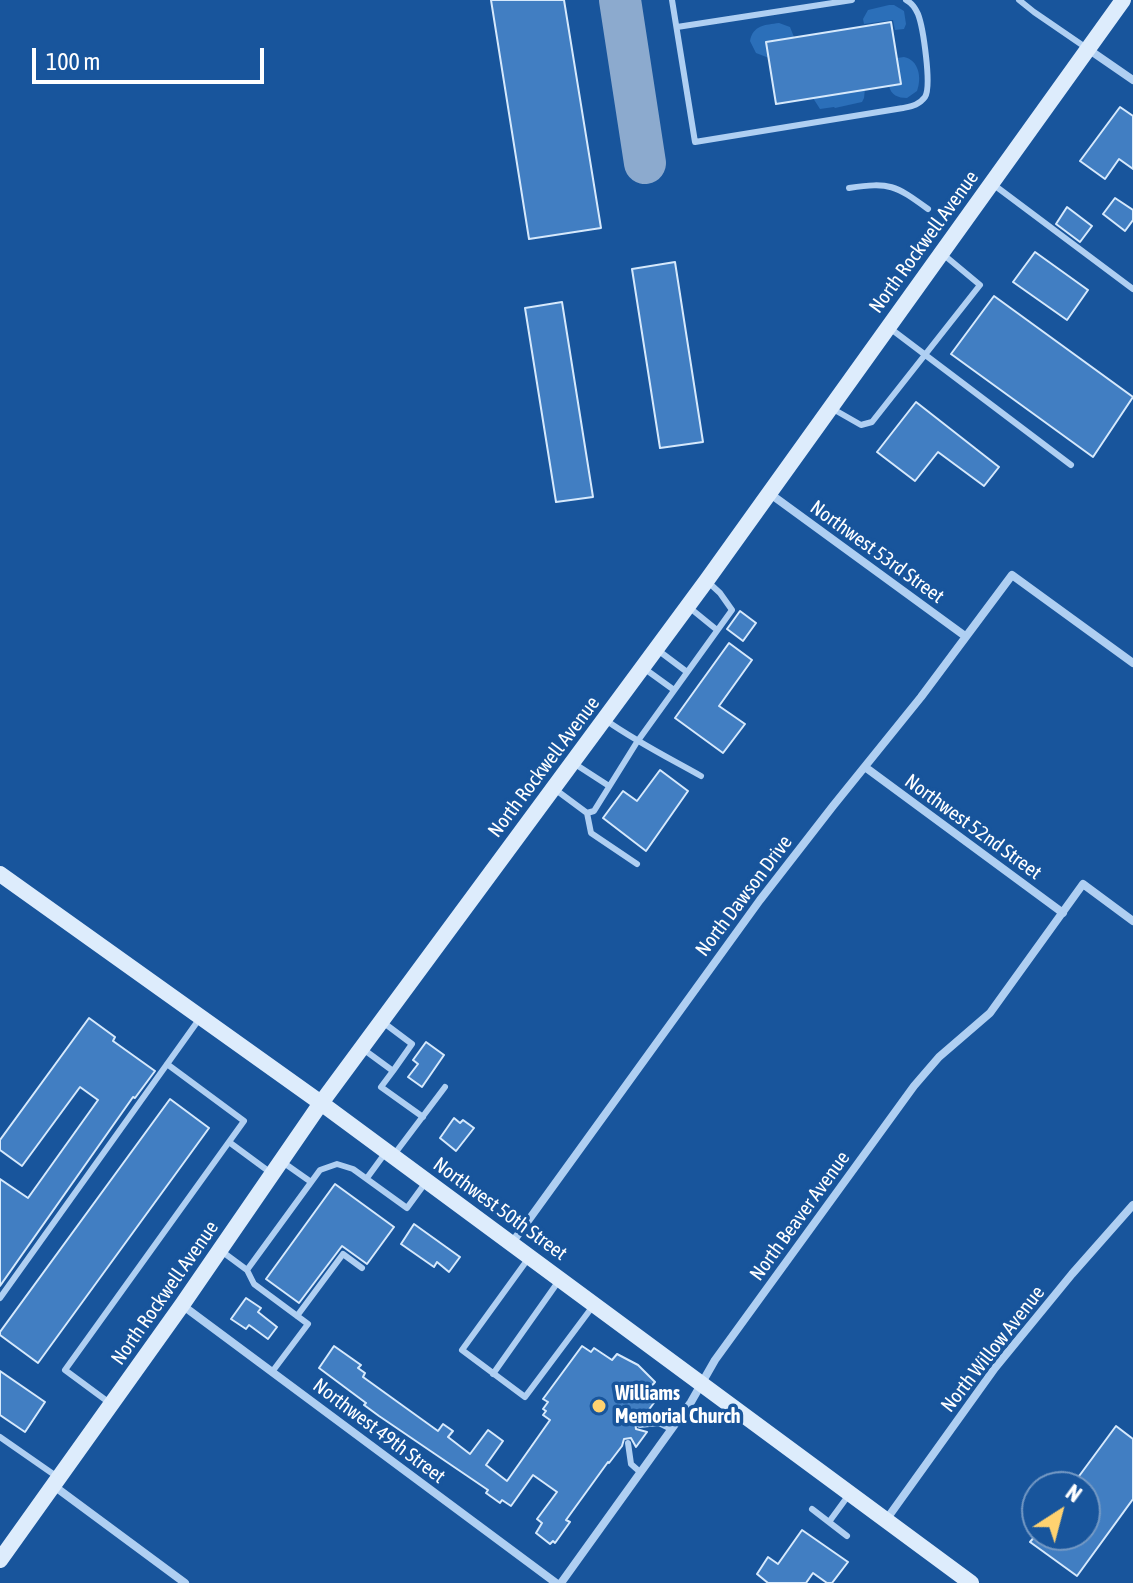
<!DOCTYPE html>
<style>
body{margin:0}
#map{position:relative;width:1133px;height:1583px;overflow:hidden;background:#18559c;font-family:"Asap Condensed",sans-serif}
canvas{display:block}
.north{position:absolute;left:1021px;top:1471px;width:80px;height:80px;box-sizing:border-box;background:#18559c;border:2px solid #7499c4;border-radius:50%;rotate:36deg;font-size:22px;font-weight:700;line-height:32px;text-align:center;color:#fff}
.north::after{content:'';display:block;margin:auto;width:28px;height:36px;background:#ffd270;clip-path:polygon(50% 0,100% 100%,50% 72%,0 100%)}
.scale{position:absolute;left:32px;top:48px;width:232px;height:36px;box-sizing:border-box;border:4px solid #fff;border-top:0;padding-left:10px;font-size:24px;line-height:28px;white-space:nowrap;color:#fff;-webkit-text-stroke:6px #18559c;paint-order:stroke}
</style>
<div id="map">
<canvas width="1133" height="1583"></canvas>
<div class="north">N</div>
<div class="scale">100 m</div>
</div>
<script>
const g = document.querySelector('canvas').getContext('2d');
g.lineJoin = 'round';
function fillPath(path, color) {
  g.fillStyle = color;
  g.fill(path, 'evenodd');
}
function stroke(path, color, width, dash) {
  g.strokeStyle = color;
  g.lineWidth = width;
  g.lineCap = dash ? 'butt' : 'round';
  g.setLineDash(dash || []);
  g.stroke(path);
}
function label(font, color, halo, rows, align = 'center') {
  g.font = font + ' "Asap Condensed",sans-serif';
  g.lineWidth = 7;
  g.setLineDash([]);
  g.textBaseline = 'middle';
  g.strokeStyle = halo;
  g.fillStyle = color;
  for (const [text, x, y, turn = 0] of rows) {
    g.save();
    g.translate(x, y);
    g.rotate((+turn || 0) * Math.PI / 180);
    g.textAlign = isNaN(turn) ? turn : align;
    if (halo) g.strokeText(text, 0, 0);
    g.fillText(text, 0, 0);
    g.restore();
  }
}
fillPath(new Path2D(`
 M 889,5 L 894,5 L 904,11 L 906,24 L 904,29 L 895,30 L 893,20 L 864,24 L 863,19 L 868,10 Z
 M 779,23 L 790,27 L 794,37 L 766,42 L 769,58 L 756,53 L 750,41 C 753,25 765,25 779,23 Z
 M 904,57 C 919,60 922,78 917,91 L 907,98 C 898,98 891,95 889,86 L 901,84 L 897,58 Z
 M 865,89 L 864,98 L 862,102 L 835,108 L 834,107 L 820,109 L 813,98 Z`), '#2b6fb9');
stroke(new Path2D(`
 M 620,0 L 645,163`), '#8caace', 42);
const building = new Path2D(`
 M 491,0 L 564,0 L 601,228 L 529,239 Z
 M 891,22 L 901,84 L 776,104 L 766,42 Z
 M 1120,107 L 1133,116 L 1133,169 L 1119,159 L 1105,179 L 1080,161 Z
 M 1115,198 L 1133,210 L 1133,220 L 1125,231 L 1103,214 Z
 M 1067,207 L 1092,226 L 1080,242 L 1056,224 Z
 M 1035,252 L 1088,290 L 1067,320 L 1013,282 Z
 M 675,262 L 703,442 L 660,448 L 632,269 Z
 M 994,296 L 1133,397 L 1093,457 L 951,354 Z
 M 562,302 L 593,497 L 556,502 L 525,308 Z
 M 916,402 L 999,467 L 984,486 L 938,452 L 915,481 L 877,452 Z
 M 740,611 L 756,623 L 743,641 L 727,629 Z
 M 729,643 L 752,660 L 719,706 L 745,724 L 723,753 L 675,718 Z
 M 660,770 L 688,791 L 646,851 L 603,818 L 623,791 L 637,801 Z
 M 89,1018 L 115,1037 L 113,1041 L 155,1071 L 135,1098 L 133,1097 L 0,1286 L 0,1179 L 28,1198 L 98,1100 L 80,1087 L 22,1166 L 0,1150 L 0,1140 Z
 M 426,1042 L 444,1055 L 422,1087 L 408,1077 L 418,1064 L 413,1060 Z
 M 170,1099 L 209,1128 L 38,1363 L 0,1335 L 0,1332 Z
 M 454,1118 L 460,1123 L 463,1120 L 474,1128 L 456,1151 L 440,1138 Z
 M 335,1184 L 394,1227 L 367,1264 L 342,1246 L 299,1303 L 266,1279 Z
 M 414,1224 L 460,1257 L 449,1272 L 437,1262 L 434,1267 L 401,1244 Z
 M 246,1298 L 261,1308 L 258,1312 L 277,1327 L 268,1339 L 249,1325 L 246,1329 L 231,1319 Z
 M 334,1346 L 361,1365 L 358,1368 L 365,1373 L 363,1377 L 406,1408 L 438,1431 L 443,1424 L 453,1431 L 448,1437 L 470,1454 L 488,1430 L 503,1441 L 486,1465 L 507,1481 L 550,1420 L 543,1415 L 546,1411 L 543,1409 L 548,1402 L 543,1399 L 582,1346 L 591,1352 L 594,1348 L 612,1360 L 617,1354 L 638,1365 L 655,1382 L 650,1388 L 659,1396 L 642,1419 L 635,1422 L 636,1429 L 647,1432 L 636,1447 L 631,1438 L 624,1439 L 622,1446 L 609,1463 L 608,1462 L 566,1520 L 570,1522 L 555,1543 L 553,1541 L 550,1544 L 536,1533 L 542,1523 L 537,1519 L 557,1492 L 533,1475 L 511,1506 L 502,1500 L 500,1503 L 486,1493 L 488,1490 L 379,1416 L 364,1405 L 366,1403 L 319,1368 Z
 M 0,1371 L 45,1402 L 25,1432 L 0,1415 Z
 M 1116,1426 L 1133,1439 L 1133,1499 L 1077,1576 L 1030,1542 L 1036,1535 L 1085,1535 L 1085,1487 L 1071,1487 Z
 M 802,1530 L 848,1562 L 832,1583 L 827,1583 L 813,1573 L 806,1583 L 768,1583 L 757,1574 L 768,1557 L 778,1564 Z`);
fillPath(building, '#417ec2');
stroke(building, '#d6e9fc', 2);
stroke(new Path2D(`
 M 672,0 L 695,142 L 903,108 C 912,106 919,105 925,97 C 932,86 923,27 918,14 C 915,8 913,4 906,0
 M 1019,0 L 1034,12 L 1088,49
 M 677,27 L 852,0
 M 994,185 L 1133,289
 M 849,188 C 890,182 895,185 928,209
 M 891,329 L 1071,465
 M 833,409 L 861,425 L 872,422 L 980,285 L 944,255
 M 690,608 L 717,630
 M 659,651 L 687,672
 M 645,669 L 674,690
 M 607,721 C 637,742 669,758 701,776
 M 575,764 L 609,786
 M 556,790 L 587,813 L 594,811 L 637,742 L 732,610 L 720,593 L 707,581
 M 587,813 L 591,833 L 637,864
 M 363,1049 L 393,1071 L 412,1044 L 384,1023
 M 393,1071 L 381,1087 L 423,1117
 M 229,1142 L 271,1173
 M 393,1156 L 445,1087
 M 284,1163 L 311,1182
 M 367,1178 L 386,1152
 M 220,1250 L 247,1270 L 254,1284 L 308,1324 L 272,1372
 M 528,1259 L 462,1350 L 525,1397 L 593,1306
 M 247,1270 L 320,1170 L 337,1164 L 353,1169 L 407,1208 L 426,1182
 M 0,1298 L 200,1018
 M 297,1316 L 343,1254 L 362,1268
 M 493,1374 L 558,1282
 M 111,1404 L 65,1370 L 244,1121 L 167,1064
 M 640,1425 L 659,1423 L 671,1429
 M 0,1437 L 56,1476
 M 628,1443 L 631,1464 L 640,1472
 M 812,1509 L 847,1536
 M 829,1522 L 848,1496`), '#afcff2', 6);
stroke(new Path2D(`
 M 1088,49 L 1133,80
 M 769,493 L 965,636
 M 865,767 L 1063,913
 M 512,1243 L 760,900 L 833,806 L 921,697 L 1012,575 L 1133,663
 M 182,1305 L 556,1583
 M 54,1486 L 185,1583
 M 886,1520 L 995,1368 L 1072,1274 L 1133,1205
 M 561,1583 L 691,1402 L 715,1360 L 914,1086 L 939,1057 L 990,1013 L 1083,884 L 1133,921`), '#afcff2', 8);
stroke(new Path2D(`
 M 0,874 L 321,1103 L 971,1583
 M 0,1560 L 182,1305 L 321,1103 L 707,580 L 1123,0`), '#ddecfc', 16);
for (const [x, y, r, color] of [
 [599,1406,8,"#ffd270"]
]) {
  const dot = new Path2D();
  dot.arc(x, y, r, 0, 2 * Math.PI);
  g.fillStyle = color;
  g.fill(dot);
  stroke(dot, '#18559c', 3);
}
label('20px', '#fff', '#18559c', [
 ["North Rockwell Avenue",924,242,-54],
 ["Northwest 53rd Street",877,552,36],
 ["North Rockwell Avenue",544,767,-53],
 ["Northwest 52nd Street",973,827,36],
 ["North Dawson Drive",744,896,-53],
 ["Northwest 50th Street",500,1209,36],
 ["North Beaver Avenue",800,1216,-54],
 ["North Rockwell Avenue",165,1293,-55],
 ["North Willow Avenue",993,1349,-52],
 ["Northwest 49th Street",379,1431,37]
]);
label('bold 20px', '#fff', '#18559c', [
 ["Williams",615,1394],
 ["Memorial Church",615,1417]
], 'left');
</script>
